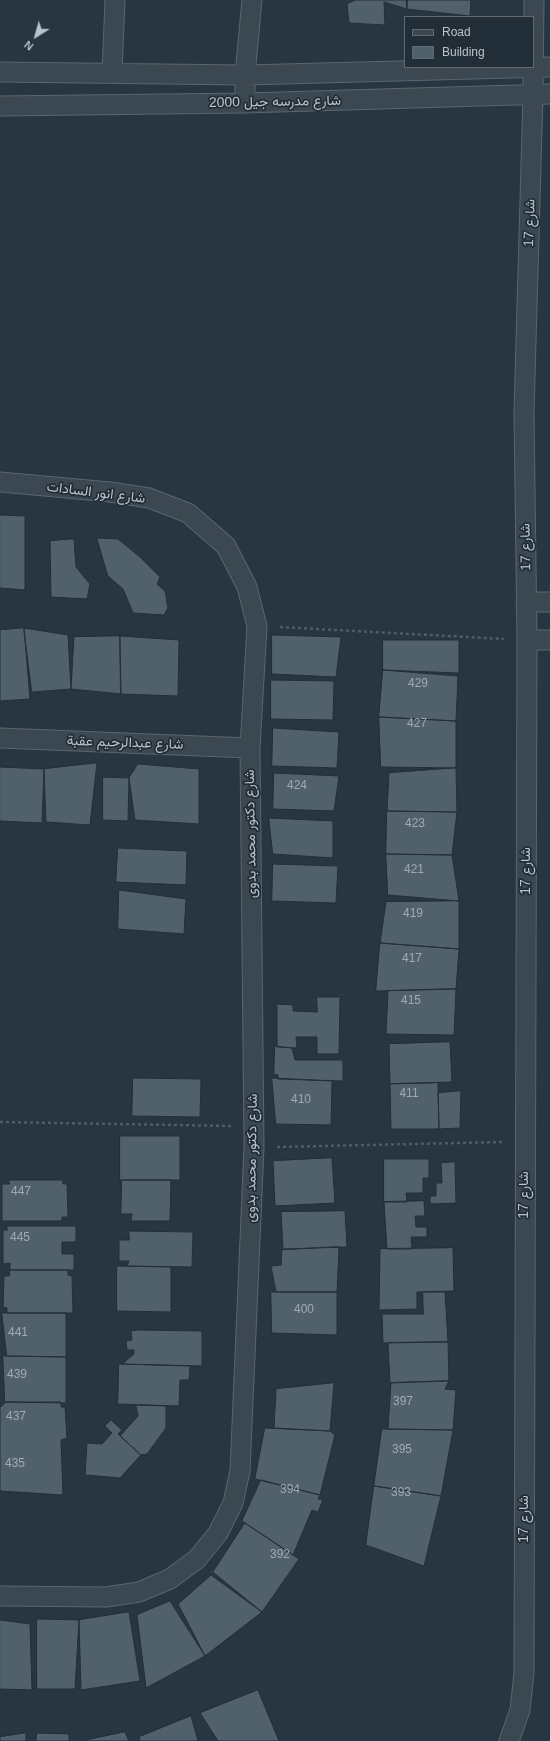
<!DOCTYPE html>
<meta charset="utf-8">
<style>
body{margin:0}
#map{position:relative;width:550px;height:1741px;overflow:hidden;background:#283642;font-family:Arial,sans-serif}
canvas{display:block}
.legend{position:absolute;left:404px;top:16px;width:130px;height:52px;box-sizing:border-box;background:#212d37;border:1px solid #5e6972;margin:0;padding:5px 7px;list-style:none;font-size:12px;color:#b9c3cb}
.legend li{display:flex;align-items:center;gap:8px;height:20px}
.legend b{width:20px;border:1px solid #5e6972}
.north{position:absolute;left:16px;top:16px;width:40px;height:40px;-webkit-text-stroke:3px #212d37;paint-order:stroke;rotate:217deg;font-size:11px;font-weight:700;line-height:16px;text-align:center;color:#b9c3cb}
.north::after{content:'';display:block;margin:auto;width:14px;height:18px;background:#b9c3cb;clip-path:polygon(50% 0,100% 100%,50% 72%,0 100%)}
</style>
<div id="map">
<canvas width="550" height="1741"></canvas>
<ul class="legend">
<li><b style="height:5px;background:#3c4851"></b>Road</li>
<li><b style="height:11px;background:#51616c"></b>Building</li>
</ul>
<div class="north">N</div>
</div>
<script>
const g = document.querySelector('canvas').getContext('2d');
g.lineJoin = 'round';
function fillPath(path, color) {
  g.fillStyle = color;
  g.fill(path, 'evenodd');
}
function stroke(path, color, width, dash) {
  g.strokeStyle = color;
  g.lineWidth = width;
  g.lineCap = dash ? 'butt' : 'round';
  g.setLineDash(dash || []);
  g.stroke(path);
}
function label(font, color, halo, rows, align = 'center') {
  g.font = font + ' Arial,Vazirmatn,sans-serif';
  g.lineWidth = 3.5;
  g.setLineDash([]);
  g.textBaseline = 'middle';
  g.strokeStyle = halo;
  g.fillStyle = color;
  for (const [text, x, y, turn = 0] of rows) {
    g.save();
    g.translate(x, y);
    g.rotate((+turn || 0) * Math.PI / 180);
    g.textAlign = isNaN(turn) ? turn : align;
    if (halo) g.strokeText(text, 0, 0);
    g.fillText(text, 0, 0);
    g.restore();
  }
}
const building = new Path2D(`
 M 356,0 L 406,0 L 407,9 L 384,2 L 385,25 L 349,23 L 347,4 Z
 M 408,0 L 471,0 L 470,16 L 407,9 Z
 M 0,515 L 25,516 L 25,590 L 0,588 Z
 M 97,538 L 118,539 L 140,557 L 160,577 L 157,584 L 165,591 L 168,608 L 164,615 L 133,613 L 123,589 L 108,576 Z
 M 74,539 L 76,567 L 90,584 L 87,599 L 51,597 L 50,541 Z
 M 24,628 L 68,635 L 71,689 L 32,692 Z
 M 24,628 L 30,699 L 0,701 L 0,630 Z
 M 272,635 L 341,637 L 336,677 L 272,674 Z
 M 120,636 L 179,640 L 178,696 L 121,694 Z
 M 120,636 L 121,694 L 71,689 L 74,637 Z
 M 383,640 L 459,640 L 459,673 L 383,670 Z
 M 383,670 L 458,676 L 456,721 L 379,717 Z
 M 271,680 L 334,681 L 333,720 L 271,719 Z
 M 379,717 L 456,721 L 456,768 L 381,767 Z
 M 273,728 L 339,732 L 337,768 L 272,766 Z
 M 97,763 L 90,825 L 46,822 L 44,769 Z
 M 138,764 L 199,769 L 199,824 L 135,820 L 129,778 Z
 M 0,767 L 44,769 L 42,823 L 0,821 Z
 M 456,768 L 457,812 L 387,811 L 389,773 Z
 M 274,773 L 339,776 L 334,811 L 273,809 Z
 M 103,777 L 129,778 L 128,821 L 103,820 Z
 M 387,811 L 457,812 L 452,855 L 386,854 Z
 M 269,818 L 333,821 L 333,858 L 273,854 Z
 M 118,848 L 187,851 L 186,885 L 116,882 Z
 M 386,854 L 452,855 L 459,901 L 388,895 Z
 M 273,864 L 338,866 L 336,903 L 272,901 Z
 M 119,890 L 186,899 L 184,934 L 118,929 Z
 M 459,901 L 459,949 L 380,943 L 386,902 Z
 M 380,943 L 459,949 L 456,989 L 376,991 Z
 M 456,989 L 454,1035 L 386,1034 L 388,991 Z
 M 317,997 L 340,997 L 339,1054 L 317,1054 L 317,1037 L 296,1037 L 297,1048 L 277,1047 L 277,1004 L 293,1005 L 293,1011 L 317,1012 Z
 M 450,1042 L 452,1082 L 390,1084 L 389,1044 Z
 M 275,1046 L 292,1048 L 295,1060 L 343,1060 L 343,1081 L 278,1079 L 278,1075 L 274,1074 Z
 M 133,1078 L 201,1079 L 200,1117 L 132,1116 Z
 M 272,1078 L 332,1081 L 331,1125 L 276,1124 Z
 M 438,1083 L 439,1129 L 391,1129 L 390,1084 Z
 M 461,1091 L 460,1128 L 439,1129 L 438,1093 Z
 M 120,1136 L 180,1136 L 180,1180 L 120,1180 Z
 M 332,1158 L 335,1203 L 275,1206 L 273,1161 Z
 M 384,1159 L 429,1159 L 429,1178 L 423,1178 L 423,1193 L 406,1193 L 407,1202 L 384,1202 Z
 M 455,1162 L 456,1203 L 430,1204 L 430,1196 L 436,1196 L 436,1183 L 442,1183 L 441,1163 Z
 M 9,1180 L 63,1180 L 63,1184 L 67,1184 L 68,1217 L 62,1217 L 62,1221 L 2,1221 L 2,1184 L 9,1184 Z
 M 122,1180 L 171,1180 L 170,1221 L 131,1221 L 132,1214 L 121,1214 Z
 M 424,1201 L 425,1216 L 415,1216 L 416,1227 L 427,1227 L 427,1237 L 411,1237 L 412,1249 L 387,1249 L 384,1202 Z
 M 345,1211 L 347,1247 L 283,1249 L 281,1212 Z
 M 7,1226 L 76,1226 L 76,1242 L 62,1242 L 62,1254 L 74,1254 L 74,1270 L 10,1270 L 10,1263 L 3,1264 L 3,1230 L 7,1230 Z
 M 129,1231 L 193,1232 L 192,1267 L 127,1266 L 129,1261 L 119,1261 L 119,1240 L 129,1240 Z
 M 339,1247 L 337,1292 L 276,1292 L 271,1266 L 281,1265 L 282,1250 Z
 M 453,1248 L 454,1291 L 417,1292 L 417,1309 L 379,1310 L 380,1249 Z
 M 117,1266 L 171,1267 L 171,1312 L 117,1311 Z
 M 10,1270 L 68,1270 L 68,1275 L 72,1276 L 73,1313 L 7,1313 L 7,1308 L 3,1307 L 4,1276 L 9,1276 Z
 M 271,1292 L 337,1292 L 337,1335 L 272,1333 Z
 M 423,1292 L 445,1292 L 448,1342 L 383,1343 L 382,1314 L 423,1314 Z
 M 2,1313 L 66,1313 L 66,1357 L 7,1356 Z
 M 139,1330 L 202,1331 L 202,1366 L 122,1364 L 134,1354 L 134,1350 L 127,1350 L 126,1341 L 132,1340 L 131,1331 Z
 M 448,1342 L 449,1381 L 390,1383 L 388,1343 Z
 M 3,1356 L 66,1357 L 66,1403 L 5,1402 Z
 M 119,1364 L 190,1366 L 189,1380 L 180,1380 L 179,1406 L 118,1404 Z
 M 449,1381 L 445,1389 L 456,1390 L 453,1430 L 388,1429 L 391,1383 Z
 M 334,1383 L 330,1431 L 274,1428 L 276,1389 Z
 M 6,1402 L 61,1402 L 61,1407 L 65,1407 L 67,1438 L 61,1440 L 63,1495 L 0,1491 L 0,1408 Z
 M 136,1405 L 166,1406 L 166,1428 L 147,1454 L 141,1455 L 120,1436 L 138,1416 Z
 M 111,1420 L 122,1430 L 118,1434 L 141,1455 L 120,1478 L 85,1475 L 87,1443 L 102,1444 L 112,1433 L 105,1426 Z
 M 265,1428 L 330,1431 L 335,1435 L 320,1495 L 255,1479 Z
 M 382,1429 L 453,1430 L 441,1496 L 374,1486 Z
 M 261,1480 L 320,1495 L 318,1499 L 323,1500 L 318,1512 L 312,1510 L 293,1555 L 242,1521 Z
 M 374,1486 L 441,1496 L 424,1566 L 366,1545 Z
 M 245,1523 L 299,1559 L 262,1612 L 211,1575 Z
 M 209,1569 L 262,1612 L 205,1656 L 178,1604 L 211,1575 Z
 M 170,1601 L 205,1656 L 146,1688 L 137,1615 Z
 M 129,1612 L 140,1681 L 81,1690 L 79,1620 Z
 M 37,1619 L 79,1620 L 75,1689 L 37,1689 Z
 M 0,1620 L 30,1624 L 32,1690 L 0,1689 Z
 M 258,1690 L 279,1741 L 218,1741 L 200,1713 Z
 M 191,1716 L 198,1741 L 140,1741 L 139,1737 Z
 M 125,1732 L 129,1741 L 87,1741 L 87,1740 Z
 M 26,1733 L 26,1741 L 0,1741 L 0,1737 Z
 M 37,1733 L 69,1734 L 69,1741 L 36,1741 Z`);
fillPath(building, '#51616c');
stroke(building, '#232f39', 1);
const minor = new Path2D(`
 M 0,72 L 245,75 L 550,67
 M 112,73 L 115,0
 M 245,103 L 245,75 L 252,0
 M 0,106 L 245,103 L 550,94
 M 0,482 L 110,492 L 149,498 L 188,513 L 226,546 L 247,587 L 257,626 L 250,748 L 254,1147 L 240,1471 L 233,1503 L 218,1533 L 197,1559 L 170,1579 L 139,1592 L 106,1597 L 0,1596
 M 526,602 L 550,602
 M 527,640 L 550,640
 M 0,738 L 250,748
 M 509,1741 L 520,1710 L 524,1673 L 527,640 L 524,413 L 533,94 L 534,0`);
stroke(minor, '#5a666f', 21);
stroke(new Path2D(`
 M 280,627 L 504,639
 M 0,1122 L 231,1126
 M 277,1147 L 504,1142`), '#4a6060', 2.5, [3, 3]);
stroke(minor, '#3c4851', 19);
label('12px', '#9faab3', null, [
 ["429",418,684],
 ["427",417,724],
 ["424",297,786],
 ["423",415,824],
 ["421",414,870],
 ["419",413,914],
 ["417",412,959],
 ["415",411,1001],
 ["411",409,1094],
 ["410",301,1100],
 ["447",21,1192],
 ["445",20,1238],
 ["400",304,1310],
 ["441",18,1333],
 ["439",17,1375],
 ["397",403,1402],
 ["437",16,1417],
 ["395",402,1450],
 ["435",15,1464],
 ["394",290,1490],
 ["393",401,1493],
 ["392",280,1555]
]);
label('14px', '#b9c3cb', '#212d37', [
 ["شارع مدرسه جيل 2000",275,102,-1],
 ["شارع 17",530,223,-88],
 ["شارع انور السادات",96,493,7],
 ["شارع 17",526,547,-91],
 ["شارع عبدالرحيم عقبة",125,743,2],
 ["شارع دكتور محمد بدوى",251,834,-91],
 ["شارع 17",526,871,-90],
 ["شارع دكتور محمد بدوى",252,1158,-89],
 ["شارع 17",524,1195,-90],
 ["شارع 17",524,1519,-90]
]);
</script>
